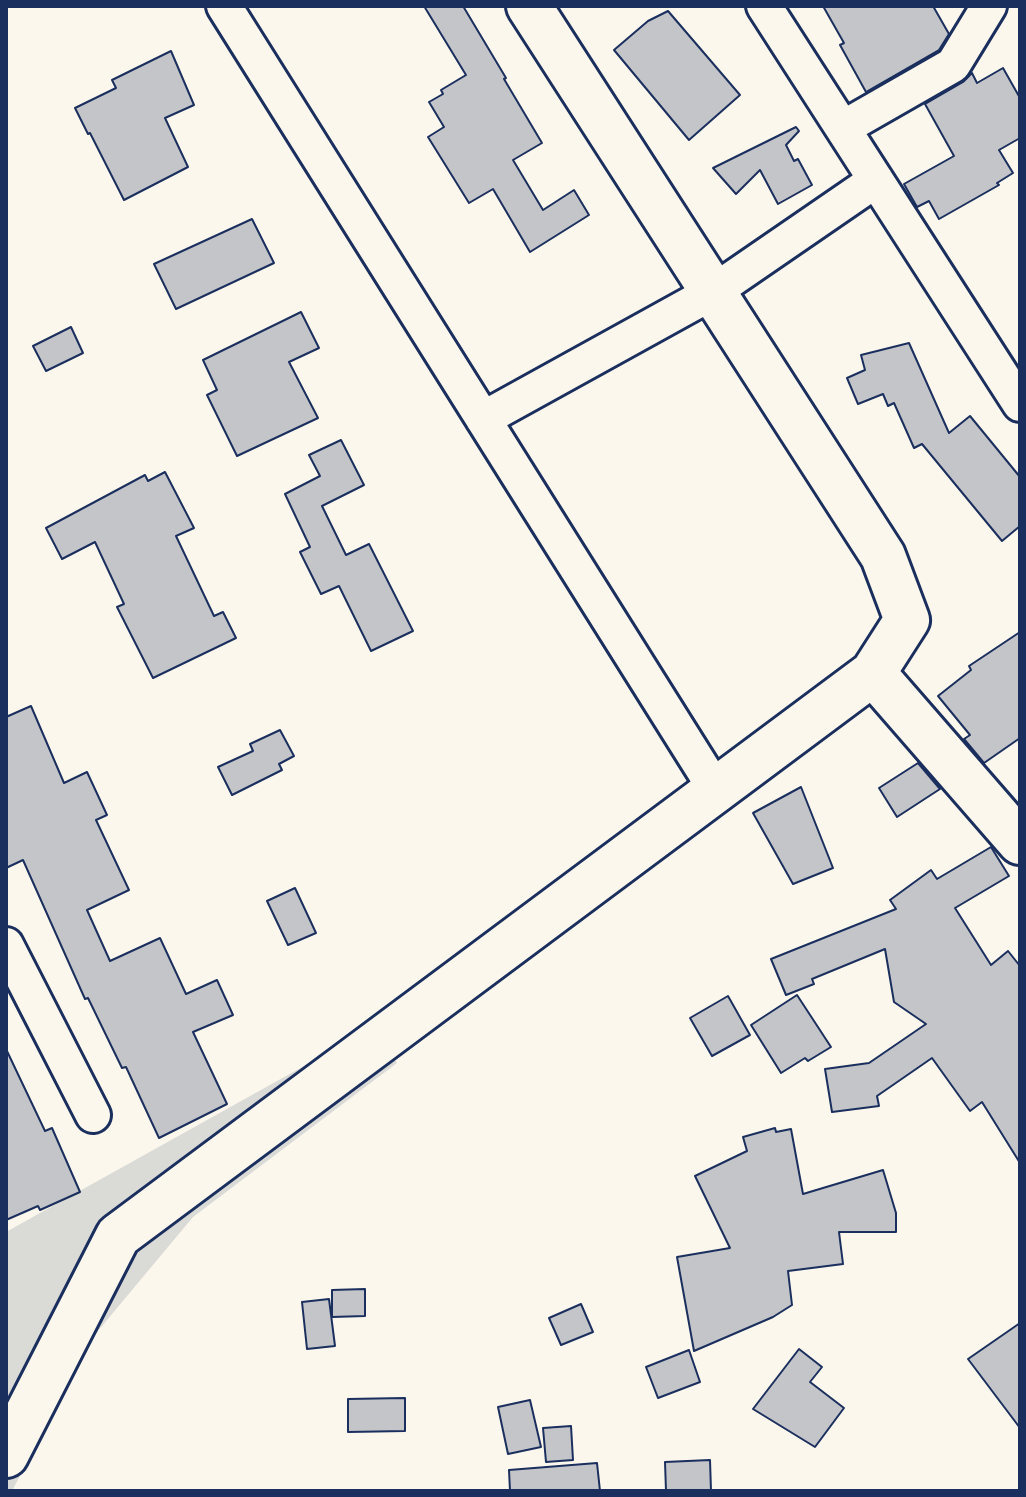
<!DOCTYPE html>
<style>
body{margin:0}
#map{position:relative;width:1026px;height:1497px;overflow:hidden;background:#fbf7ec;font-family:"Balsamiq Sans",sans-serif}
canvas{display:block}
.frame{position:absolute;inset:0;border:8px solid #1b2f5e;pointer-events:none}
</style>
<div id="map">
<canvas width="1026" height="1497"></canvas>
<div class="frame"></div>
</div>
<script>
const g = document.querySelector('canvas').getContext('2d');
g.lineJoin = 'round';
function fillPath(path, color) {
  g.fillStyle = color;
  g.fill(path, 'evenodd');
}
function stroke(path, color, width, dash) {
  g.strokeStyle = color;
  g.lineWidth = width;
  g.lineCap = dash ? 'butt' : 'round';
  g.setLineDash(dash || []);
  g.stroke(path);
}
fillPath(new Path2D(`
 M 374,1027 L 397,1063 L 193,1217 L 92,1338 L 12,1491 L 6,1491 L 6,1232 Z`), '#dadad7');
const building = new Path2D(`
 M 424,6 L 463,6 L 506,78 L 504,79 L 542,143 L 513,160 L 543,210 L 574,190 L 589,215 L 530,252 L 493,189 L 469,203 L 428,137 L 444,127 L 429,102 L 443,94 L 441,90 L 466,75 Z
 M 823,6 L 933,6 L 949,34 L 939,50 L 866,92 L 840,45 L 844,43 Z
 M 668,11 L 740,95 L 689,140 L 614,50 L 648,21 Z
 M 171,51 L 194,105 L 165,118 L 188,167 L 124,200 L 90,133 L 88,134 L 75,108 L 116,88 L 112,80 Z
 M 1003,68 L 1020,98 L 1020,138 L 999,150 L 1013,173 L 997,183 L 999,185 L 939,219 L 929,201 L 917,207 L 904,184 L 954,156 L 925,104 L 963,82 L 972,73 L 977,83 Z
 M 796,127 L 799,131 L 786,145 L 794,161 L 798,159 L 812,185 L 778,204 L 760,170 L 736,194 L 713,168 Z
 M 252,219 L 274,263 L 176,309 L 154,264 Z
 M 301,312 L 319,348 L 289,362 L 318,418 L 237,456 L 207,395 L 217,390 L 203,360 Z
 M 71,327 L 83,353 L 46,371 L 33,346 Z
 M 909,343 L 949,433 L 970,416 L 1020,477 L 1020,526 L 1002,541 L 922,444 L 914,448 L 894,403 L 888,406 L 883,394 L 858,404 L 847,378 L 865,370 L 861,355 Z
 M 341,440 L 364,485 L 322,506 L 346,555 L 369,544 L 413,631 L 371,651 L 339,586 L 321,594 L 300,552 L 310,547 L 285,494 L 320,476 L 309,455 Z
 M 165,472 L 194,528 L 176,536 L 214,616 L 223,612 L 236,638 L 153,678 L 117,607 L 124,604 L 95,542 L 62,559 L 46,528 L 145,475 L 148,481 Z
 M 1020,632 L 1020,738 L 984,763 L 964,739 L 970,735 L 938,696 L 971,670 L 969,666 Z
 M 31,706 L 64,783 L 87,772 L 107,815 L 96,820 L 129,890 L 87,910 L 110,961 L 160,938 L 186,994 L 217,980 L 233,1015 L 193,1032 L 227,1104 L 159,1138 L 126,1067 L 122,1068 L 88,998 L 85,999 L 23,860 L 6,868 L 6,717 Z
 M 280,730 L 294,756 L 279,764 L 282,770 L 232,795 L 218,767 L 253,751 L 250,744 Z
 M 918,763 L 940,789 L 897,817 L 879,788 Z
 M 801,787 L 833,868 L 793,884 L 753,813 Z
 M 991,847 L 1009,876 L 955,908 L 991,965 L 1008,951 L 1020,966 L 1020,1163 L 982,1102 L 970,1111 L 932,1058 L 877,1096 L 879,1106 L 832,1112 L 825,1069 L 869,1063 L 926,1024 L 894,1002 L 885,949 L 812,979 L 814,984 L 786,995 L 771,959 L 896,909 L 890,900 L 931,870 L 937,879 Z
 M 295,888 L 316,933 L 288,945 L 267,901 Z
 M 797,995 L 831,1047 L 808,1061 L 805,1058 L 781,1073 L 751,1025 Z
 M 728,996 L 750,1035 L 712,1056 L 690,1018 Z
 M 6,1049 L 45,1131 L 52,1128 L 80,1192 L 40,1210 L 38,1206 L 6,1220 Z
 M 775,1128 L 776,1132 L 791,1129 L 803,1194 L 883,1170 L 896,1213 L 896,1232 L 839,1232 L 843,1264 L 788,1271 L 792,1305 L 773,1317 L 694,1351 L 677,1257 L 730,1248 L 695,1176 L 747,1151 L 743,1137 Z
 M 365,1289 L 365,1316 L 332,1317 L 332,1290 Z
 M 329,1299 L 335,1346 L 307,1349 L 302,1302 Z
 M 581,1304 L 593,1332 L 561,1345 L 549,1318 Z
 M 1020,1323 L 1020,1428 L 968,1359 Z
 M 799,1349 L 822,1367 L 810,1382 L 844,1408 L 815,1447 L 753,1409 Z
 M 689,1350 L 700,1382 L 658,1398 L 646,1367 Z
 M 405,1398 L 405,1431 L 348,1432 L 348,1399 Z
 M 530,1400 L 541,1447 L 508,1454 L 498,1407 Z
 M 571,1426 L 573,1460 L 546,1462 L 543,1428 Z
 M 710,1460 L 711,1491 L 666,1491 L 665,1462 Z
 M 597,1463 L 600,1491 L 510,1491 L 509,1470 Z`);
fillPath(building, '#c3c5c9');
stroke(building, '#1b2f5e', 2);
const street = new Path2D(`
 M 224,6 L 716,790
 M 764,6 L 1020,404
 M 843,128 L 953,65 L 989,6
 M 483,419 L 713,292 L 876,180
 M 6,945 L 93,1115`);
const secondary = new Path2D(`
 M 873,673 L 1020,842
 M 6,1455 L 118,1236 L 873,673 L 907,620 L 883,556 L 529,6`);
stroke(street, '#1b2f5e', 40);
stroke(secondary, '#1b2f5e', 50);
stroke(street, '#fbf7ec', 34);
stroke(secondary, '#fbf7ec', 44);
</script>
